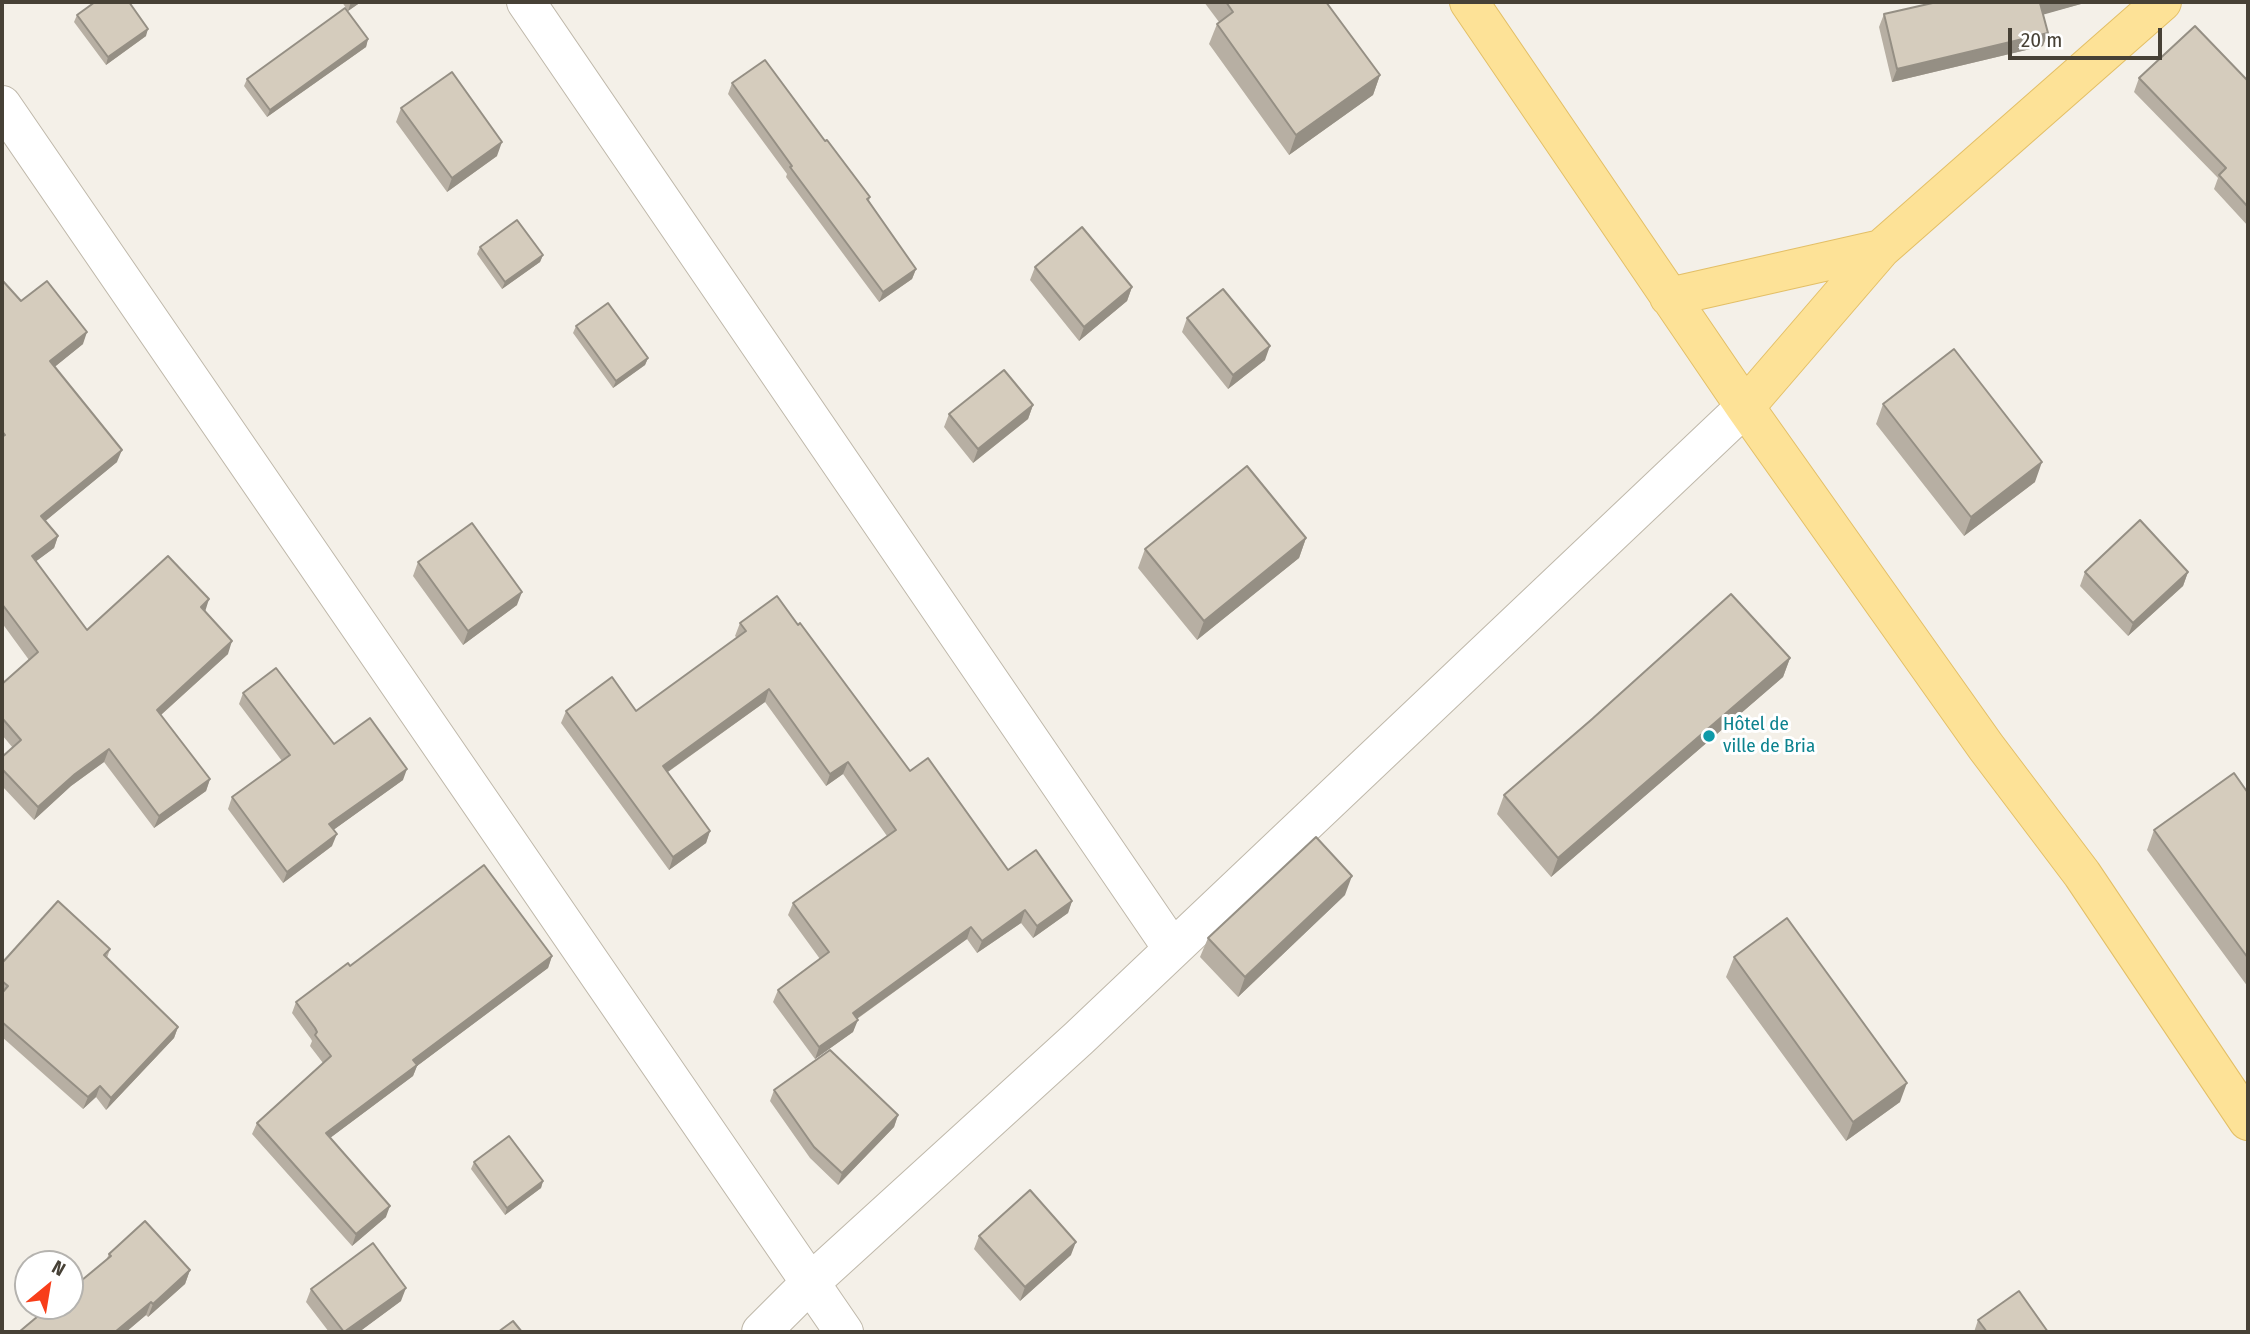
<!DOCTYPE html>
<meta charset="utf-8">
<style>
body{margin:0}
#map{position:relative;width:2250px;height:1334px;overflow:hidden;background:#f4f0e8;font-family:"Fira Sans Condensed",sans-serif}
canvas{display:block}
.frame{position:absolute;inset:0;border:4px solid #474136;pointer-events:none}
.north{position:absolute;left:14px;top:1250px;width:70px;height:70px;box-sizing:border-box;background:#fff;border:2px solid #b5b3af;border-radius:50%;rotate:30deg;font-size:19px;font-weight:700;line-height:28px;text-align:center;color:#474136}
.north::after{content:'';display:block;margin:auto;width:24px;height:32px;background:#f83e1a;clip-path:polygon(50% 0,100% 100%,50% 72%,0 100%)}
.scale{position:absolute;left:2008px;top:28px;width:154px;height:32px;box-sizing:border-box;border:4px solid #474136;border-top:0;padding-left:9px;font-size:21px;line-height:24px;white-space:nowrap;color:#474136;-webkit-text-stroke:5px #fff;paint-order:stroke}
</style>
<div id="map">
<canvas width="2250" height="1334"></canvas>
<div class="frame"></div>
<div class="north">N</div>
<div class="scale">20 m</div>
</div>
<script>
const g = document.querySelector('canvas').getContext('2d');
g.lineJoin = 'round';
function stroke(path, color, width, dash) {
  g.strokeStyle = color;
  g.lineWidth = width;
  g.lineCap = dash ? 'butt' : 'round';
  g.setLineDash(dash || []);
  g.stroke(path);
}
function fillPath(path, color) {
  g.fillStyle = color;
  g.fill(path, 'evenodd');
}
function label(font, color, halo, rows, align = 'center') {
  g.font = font + ' "Fira Sans Condensed",sans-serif';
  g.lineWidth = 6;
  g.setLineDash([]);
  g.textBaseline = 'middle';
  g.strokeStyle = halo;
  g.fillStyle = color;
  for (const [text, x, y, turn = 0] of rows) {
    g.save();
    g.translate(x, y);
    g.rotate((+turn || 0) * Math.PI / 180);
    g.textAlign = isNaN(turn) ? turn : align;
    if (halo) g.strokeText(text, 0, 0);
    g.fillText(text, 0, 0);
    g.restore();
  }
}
const minor = new Path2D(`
 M 526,2 L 1172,948
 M 2,105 L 844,1332
 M 761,1332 L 810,1283 L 1079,1038 L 1745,407`);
const major = new Path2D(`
 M 1469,2 L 1745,407 L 1986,747 L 2082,874 L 2248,1121
 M 1669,297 L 1881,249
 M 1745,407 L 1881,249 L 2162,2`);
stroke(minor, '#bfb8aa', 40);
stroke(major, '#e3bf66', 40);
stroke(minor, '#fff', 38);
stroke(major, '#fde297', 38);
fillPath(new Path2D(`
 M 342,2 L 361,2 L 348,11 Z
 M 1204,2 L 1326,2 L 1380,75 L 1373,95 L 1289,155 L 1209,44 L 1217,24 L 1219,22 Z
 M 1937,2 L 2082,2 L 2081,4 L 2043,14 L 2043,46 L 1892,82 L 1879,27 L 1884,14 Z
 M 77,15 L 146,36 L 106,65 L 74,22 Z
 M 368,39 L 366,47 L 267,117 L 244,86 L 247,79 Z
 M 2139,78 L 2248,81 L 2248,226 L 2214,189 L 2218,178 L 2134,92 Z
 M 732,83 L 825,141 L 870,197 L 869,201 L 916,269 L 912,279 L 879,302 L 786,177 L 787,174 L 728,94 Z
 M 401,108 L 497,156 L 447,192 L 396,122 Z
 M 480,247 L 543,255 L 540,262 L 502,289 L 477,254 Z
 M 1035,267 L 1132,287 L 1127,301 L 1079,341 L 1030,280 Z
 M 2,280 L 21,301 L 83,344 L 54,367 L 117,462 L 45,521 L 58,536 L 54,548 L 36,561 L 87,630 L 205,612 L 228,654 L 161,715 L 210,779 L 206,791 L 154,828 L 104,762 L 71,786 L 34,820 L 2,786 L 2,757 L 13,748 L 2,735 L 2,684 L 29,660 L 2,623 Z
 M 1187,318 L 1265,360 L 1228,389 L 1182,332 Z
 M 576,326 L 648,358 L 645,365 L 613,388 L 573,333 Z
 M 1883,404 L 2035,482 L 1964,536 L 1876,424 Z
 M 1033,405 L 1028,419 L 973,463 L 944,427 L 949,414 Z
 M 1306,538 L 1299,558 L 1197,640 L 1138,568 L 1145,549 Z
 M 418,562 L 517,605 L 463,645 L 413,576 Z
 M 2085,572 L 2188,572 L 2183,586 L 2128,636 L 2080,586 Z
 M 740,623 L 798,625 L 910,771 L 1008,870 L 1072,901 L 1068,913 L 1033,938 L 1021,923 L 977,953 L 967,939 L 857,1019 L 853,1032 L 815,1059 L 773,1002 L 778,990 L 820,959 L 788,915 L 793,903 L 887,836 L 843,774 L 826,786 L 765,702 L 668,772 L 710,831 L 706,843 L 669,870 L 561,723 L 566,711 L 636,711 L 737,638 L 735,636 Z
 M 1790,658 L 1783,677 L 1551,877 L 1497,814 L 1504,795 Z
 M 243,693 L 334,744 L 403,780 L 333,830 L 332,846 L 283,883 L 228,809 L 232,797 L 282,761 L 239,704 Z
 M 2248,793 L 2248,987 L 2147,850 L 2154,830 Z
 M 1345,895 L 1238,997 L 1200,957 L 1208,938 Z
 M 110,949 L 107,958 L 178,1027 L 174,1038 L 106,1110 L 96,1097 L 83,1109 L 2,1037 L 2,963 Z
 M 552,956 L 548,968 L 417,1066 L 413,1076 L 330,1138 L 386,1217 L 352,1246 L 252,1134 L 257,1123 L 323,1063 L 310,1046 L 312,1041 L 311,1039 L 292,1013 L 296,1002 L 350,966 Z
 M 1734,957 L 1900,1102 L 1846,1141 L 1726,977 Z
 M 774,1090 L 898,1115 L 894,1127 L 838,1185 L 810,1158 L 770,1101 Z
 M 474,1162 L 543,1181 L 541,1188 L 505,1215 L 471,1169 Z
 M 979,1236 L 1071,1255 L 1020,1301 L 974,1249 Z
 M 109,1254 L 190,1270 L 185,1284 L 148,1317 L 146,1315 L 126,1332 L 19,1332 L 106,1260 Z
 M 311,1289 L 401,1301 L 359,1332 L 329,1332 L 306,1302 Z
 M 1978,1320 L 2048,1332 L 1974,1332 Z`), '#b7afa3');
fillPath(new Path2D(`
 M 351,2 L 361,2 L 348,11 Z
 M 2046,2 L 2082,2 L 2081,4 L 2035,17 L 2040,3 Z
 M 148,29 L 146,36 L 106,65 L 108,57 Z
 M 2048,33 L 2043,46 L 1892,82 L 1897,69 Z
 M 368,39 L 366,47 L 267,117 L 270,110 Z
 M 1380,75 L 1373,95 L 1289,155 L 1296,135 Z
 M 502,142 L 497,156 L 447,192 L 452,178 Z
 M 543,255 L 540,262 L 502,289 L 505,282 Z
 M 916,269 L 912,279 L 879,302 L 883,292 Z
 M 1132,287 L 1127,301 L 1079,341 L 1084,327 Z
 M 87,332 L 83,344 L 46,374 L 50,361 Z
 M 1270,346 L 1265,360 L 1228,389 L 1233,375 Z
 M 648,358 L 645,365 L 613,388 L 616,381 Z
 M 1033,405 L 1028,419 L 973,463 L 978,449 Z
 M 122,450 L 117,462 L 37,528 L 41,516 Z
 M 2042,462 L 2035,482 L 1964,536 L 1971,517 Z
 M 58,536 L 54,548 L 27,568 L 32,556 Z
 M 1306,538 L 1299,558 L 1197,640 L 1204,621 Z
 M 2188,572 L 2183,586 L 2128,636 L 2133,623 Z
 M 522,592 L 517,605 L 463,645 L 468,631 Z
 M 209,599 L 205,612 L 201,607 Z
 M 232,641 L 228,654 L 153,722 L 157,710 Z
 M 1790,658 L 1783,677 L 1551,877 L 1558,858 Z
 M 769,689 L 765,702 L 659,778 L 663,766 Z
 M 109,749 L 104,762 L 71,786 L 34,820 L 38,807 L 75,774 Z
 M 848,762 L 843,774 L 826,786 L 830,774 Z
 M 407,769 L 403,780 L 325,836 L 329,824 Z
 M 210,779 L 206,791 L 154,828 L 159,816 Z
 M 710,831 L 706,843 L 669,870 L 673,857 Z
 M 337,834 L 332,846 L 283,883 L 287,872 Z
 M 1352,876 L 1345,895 L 1238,997 L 1245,977 Z
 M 1072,901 L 1068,913 L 1033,938 L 1037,926 Z
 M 1025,910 L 1021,923 L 977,953 L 982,941 Z
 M 971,927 L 967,939 L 848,1025 L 853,1013 Z
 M 552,956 L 548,968 L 417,1066 L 413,1076 L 322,1144 L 326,1133 L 413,1060 Z
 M 858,1020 L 853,1032 L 815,1059 L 819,1047 Z
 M 178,1027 L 174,1038 L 106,1110 L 111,1098 Z
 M 1907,1083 L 1900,1102 L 1846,1141 L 1853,1122 Z
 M 100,1086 L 96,1097 L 83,1109 L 88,1097 Z
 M 898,1115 L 894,1127 L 838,1185 L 842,1173 Z
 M 543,1181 L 541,1188 L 505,1215 L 507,1208 Z
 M 390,1206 L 386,1217 L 352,1246 L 356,1234 Z
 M 1076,1242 L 1071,1255 L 1020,1301 L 1025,1287 Z
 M 190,1270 L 185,1284 L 148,1317 L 153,1304 Z
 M 406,1288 L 401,1301 L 359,1332 L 345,1332 Z
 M 151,1302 L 146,1315 L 126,1332 L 115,1332 Z`), '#958f84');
const building = new Path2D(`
 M 95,2 L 129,2 L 148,29 L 108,57 L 77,15 Z
 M 1226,2 L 1326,2 L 1380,75 L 1296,135 L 1217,24 L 1233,12 Z
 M 1937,2 L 2046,2 L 2040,3 L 2048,33 L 1897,69 L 1884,14 Z
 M 345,8 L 368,39 L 270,110 L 247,79 Z
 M 2195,26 L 2248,81 L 2248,207 L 2219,175 L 2226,168 L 2139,78 Z
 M 765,60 L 825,141 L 827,140 L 870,197 L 867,199 L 916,269 L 883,292 L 790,167 L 792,166 L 732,83 Z
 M 452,72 L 502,142 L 452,178 L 401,108 Z
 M 517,220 L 543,255 L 505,282 L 480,247 Z
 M 1082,227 L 1132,287 L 1084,327 L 1035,267 Z
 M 2,280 L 21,301 L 47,281 L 87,332 L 50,361 L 122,450 L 41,516 L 58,536 L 32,556 L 87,630 L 168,556 L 209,599 L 201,607 L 232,641 L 157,710 L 210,779 L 159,816 L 109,749 L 75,774 L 38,807 L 2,769 L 2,757 L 21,740 L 2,718 L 2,684 L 38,652 L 2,604 L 2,437 L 5,435 L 2,431 Z
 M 1223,289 L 1270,346 L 1233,375 L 1187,318 Z
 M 608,303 L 648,358 L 616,381 L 576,326 Z
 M 1954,349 L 2042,462 L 1971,517 L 1883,404 Z
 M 1004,370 L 1033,405 L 978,449 L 949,414 Z
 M 1247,466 L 1306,538 L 1204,621 L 1145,549 Z
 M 2140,520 L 2188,572 L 2133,623 L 2085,572 Z
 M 472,523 L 522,592 L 468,631 L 418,562 Z
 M 1731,594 L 1790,658 L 1558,858 L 1504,795 L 1591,720 Z
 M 777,596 L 798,625 L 800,623 L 910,771 L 928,758 L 1008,870 L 1036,850 L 1072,901 L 1037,926 L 1025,910 L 982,941 L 971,927 L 853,1013 L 858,1020 L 819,1047 L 778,990 L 829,952 L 793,903 L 896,830 L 848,762 L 830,774 L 769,689 L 663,766 L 710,831 L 673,857 L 566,711 L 612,677 L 636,711 L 746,631 L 740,623 Z
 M 276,668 L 334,744 L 370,718 L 407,769 L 329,824 L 337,834 L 287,872 L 232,797 L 290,755 L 243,693 Z
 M 2234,773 L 2248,793 L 2248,958 L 2154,830 Z
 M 1316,837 L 1352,876 L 1245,977 L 1208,938 Z
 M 484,865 L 552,956 L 413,1060 L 417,1065 L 326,1133 L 390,1206 L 356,1234 L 257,1123 L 331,1056 L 315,1035 L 317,1032 L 315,1028 L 296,1002 L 348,963 L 350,966 Z
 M 58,901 L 110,949 L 104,955 L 178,1027 L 111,1098 L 100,1086 L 88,1097 L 2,1022 L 2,993 L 8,986 L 2,981 L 2,963 Z
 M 1787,918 L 1907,1083 L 1853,1122 L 1734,957 Z
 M 830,1050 L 898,1115 L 842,1173 L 814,1147 L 774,1090 Z
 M 509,1136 L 543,1181 L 507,1208 L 474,1162 Z
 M 1030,1190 L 1076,1242 L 1025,1287 L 979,1236 Z
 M 145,1221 L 190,1270 L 153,1304 L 151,1302 L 115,1332 L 19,1332 L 50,1306 L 70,1306 L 70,1290 L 111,1256 L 109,1254 Z
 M 373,1243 L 406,1288 L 344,1332 L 311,1289 Z
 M 2019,1291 L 2048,1332 L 1987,1332 L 1978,1320 Z
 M 513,1321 L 522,1332 L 498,1332 Z`);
fillPath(building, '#d5ccbd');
stroke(building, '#958f84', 2);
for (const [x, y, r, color] of [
 [1709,736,7,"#0f9aa8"]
]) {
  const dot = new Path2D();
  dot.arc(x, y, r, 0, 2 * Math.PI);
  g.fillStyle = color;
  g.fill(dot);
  stroke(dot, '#fff', 2.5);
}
label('19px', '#0d838f', '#fff', [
 ["Hôtel de",1723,725],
 ["ville de Bria",1723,747]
], 'left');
</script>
